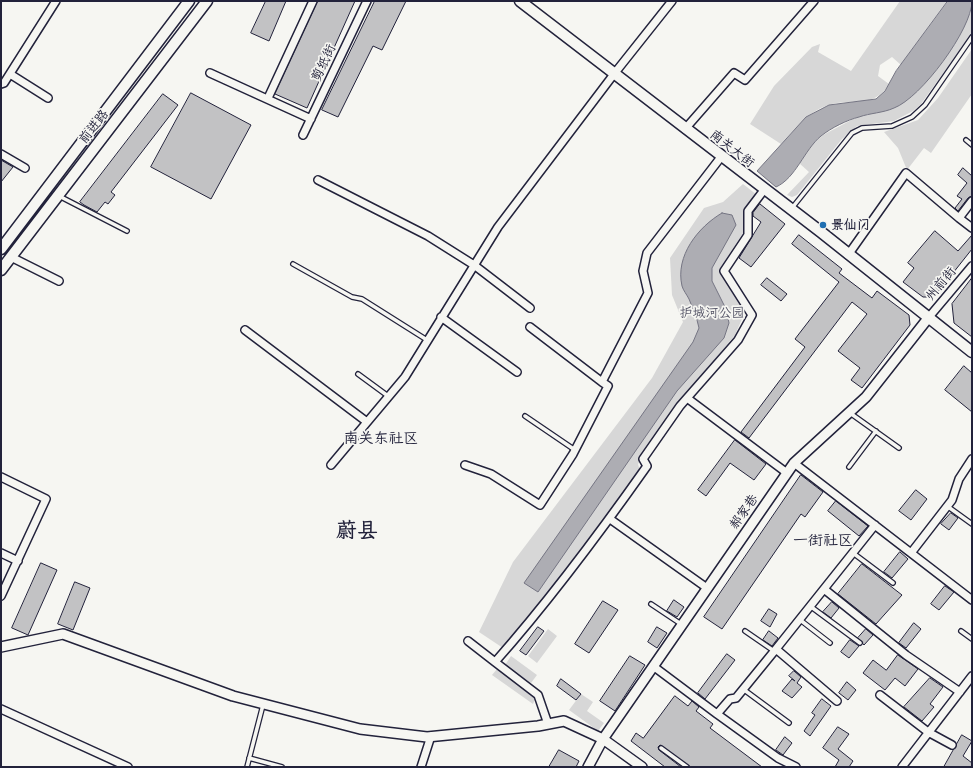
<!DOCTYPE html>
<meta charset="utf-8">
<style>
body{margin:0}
#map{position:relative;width:973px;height:768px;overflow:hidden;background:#f6f6f2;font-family:"Playpen Sans",sans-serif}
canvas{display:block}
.frame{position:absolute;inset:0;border:2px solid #22223b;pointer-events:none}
</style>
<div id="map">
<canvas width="973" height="768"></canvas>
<div class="frame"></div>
</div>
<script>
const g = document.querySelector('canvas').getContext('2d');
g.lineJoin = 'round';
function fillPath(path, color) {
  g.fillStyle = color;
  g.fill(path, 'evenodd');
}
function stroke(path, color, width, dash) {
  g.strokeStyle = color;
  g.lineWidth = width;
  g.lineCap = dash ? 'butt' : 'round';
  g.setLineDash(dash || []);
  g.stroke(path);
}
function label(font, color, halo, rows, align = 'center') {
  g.font = font + ' "Playpen Sans","LXGW WenKai TC",sans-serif';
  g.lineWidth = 3.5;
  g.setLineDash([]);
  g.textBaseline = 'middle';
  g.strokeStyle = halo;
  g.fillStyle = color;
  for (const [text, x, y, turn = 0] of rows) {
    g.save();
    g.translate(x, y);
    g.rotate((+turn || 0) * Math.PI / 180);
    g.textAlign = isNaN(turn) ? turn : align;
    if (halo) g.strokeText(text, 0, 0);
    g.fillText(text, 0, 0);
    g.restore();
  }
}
fillPath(new Path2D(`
 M 900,1 L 948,1 L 901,65 L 892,57 L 880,65 L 878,76 L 889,84 C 875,109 851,98 828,105 C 808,112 795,129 781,144 L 750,124 L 774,86 L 812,47 L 820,44 L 818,52 L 851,71 Z
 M 972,10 L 972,33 L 921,104 L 913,111 L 894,121 L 857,126 L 842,139 L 797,195 L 792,197 L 787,195 L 809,172 L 799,163 L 810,146 L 823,135 L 857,117 L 894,108 L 970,14 Z
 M 972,49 L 972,94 L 931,153 L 924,148 L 907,170 L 898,148 L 884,132 L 918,120 L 938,98 Z
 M 743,184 L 757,195 L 743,214 L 745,230 L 720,268 L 745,312 L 735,335 L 683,398 L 638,464 L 640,471 C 597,532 553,593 503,648 L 479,632 L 513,562 L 652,378 L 683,322 L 672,295 L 670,258 L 704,208 L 723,202 Z
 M 548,629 L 557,636 L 537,663 L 528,656 Z
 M 511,656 L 537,675 L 531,683 L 505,665 Z
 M 497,669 L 536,697 L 533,704 L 492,675 Z
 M 581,694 L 593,702 L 587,711 L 604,723 L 598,731 L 569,710 Z`), '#d7d7d7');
const water = new Path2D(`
 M 948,1 L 972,1 C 972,29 921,98 894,108 C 883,113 870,113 859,117 C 847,120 831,128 821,136 C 804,150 796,178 776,187 L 757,171 L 806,117 L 829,105 L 876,99 L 885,91 L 896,71 Z
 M 722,213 L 732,215 L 736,225 L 712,268 L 712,281 L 726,309 L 729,323 L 724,338 L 677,391 L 538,592 L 524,583 L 693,342 L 699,328 C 697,318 693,309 689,299 C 687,295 683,290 682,286 C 675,256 698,227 722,213 Z`);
fillPath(water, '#adadb3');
stroke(water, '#757583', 1);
const building = new Path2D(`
 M 266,1 L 286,1 L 269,41 L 251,33 Z
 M 318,1 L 355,1 L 307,108 L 275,94 Z
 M 375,1 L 406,1 L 382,50 L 373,46 L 338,117 L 322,110 Z
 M 191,93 L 251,125 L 211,199 L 151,167 Z
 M 163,94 L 178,105 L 111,192 L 115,195 L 108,204 L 105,202 L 97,212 L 84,205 L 80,202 Z
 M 1,160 L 13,167 L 1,182 Z
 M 963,168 L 972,176 L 972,196 L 968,198 L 958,211 L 955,208 L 962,199 L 957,196 L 967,183 L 958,175 Z
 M 760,204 L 785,224 L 751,267 L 739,258 L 761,222 L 753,216 L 753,213 Z
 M 935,231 L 958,251 L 972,235 L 972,249 L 934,297 L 923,297 L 903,282 L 914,268 L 908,263 Z
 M 799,235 L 842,269 L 839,273 L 872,298 L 877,291 L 909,315 L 910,325 L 862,388 L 851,380 L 860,368 L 838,351 L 867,314 L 852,302 L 749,438 L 741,432 L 805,347 L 795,339 L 839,282 L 792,244 Z
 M 767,278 L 787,294 L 781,301 L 761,285 Z
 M 972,278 L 972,337 L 954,323 L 952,304 Z
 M 964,366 L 972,373 L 972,412 L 945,390 Z
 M 735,440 L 766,464 L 754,480 L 730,463 L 706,496 L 698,490 Z
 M 801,475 L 823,492 L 805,517 L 801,514 L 722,629 L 704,617 Z
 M 916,490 L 927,499 L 911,520 L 899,511 Z
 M 836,501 L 868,526 L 859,536 L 828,511 Z
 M 951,513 L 958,518 L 949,530 L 941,524 Z
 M 900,552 L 908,559 L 892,578 L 884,572 Z
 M 41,563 L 57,570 L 28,635 L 12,628 Z
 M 862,564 L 902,595 L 876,624 L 838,594 Z
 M 75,582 L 90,588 L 73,630 L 58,624 Z
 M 945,586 L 954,592 L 939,610 L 931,604 Z
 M 674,600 L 684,607 L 677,617 L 667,611 Z
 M 603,601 L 618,610 L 589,653 L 575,644 Z
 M 832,602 L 839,608 L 831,618 L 823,612 Z
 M 769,609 L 777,614 L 770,627 L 761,621 Z
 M 914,623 L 921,629 L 906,648 L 899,643 Z
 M 538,627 L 544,631 L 526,655 L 520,651 Z
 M 657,627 L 667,633 L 657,648 L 648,642 Z
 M 866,629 L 873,635 L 864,645 L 858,638 Z
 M 769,631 L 778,638 L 772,646 L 763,640 Z
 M 850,640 L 859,646 L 849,658 L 841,652 Z
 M 727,654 L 735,660 L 705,699 L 698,693 Z
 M 898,655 L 918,669 L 905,686 L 895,678 L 885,690 L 863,673 L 873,660 L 886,670 Z
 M 630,656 L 645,665 L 615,711 L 600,701 Z
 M 794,671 L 801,677 L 797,683 L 802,687 L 792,698 L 782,691 L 792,679 L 795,681 L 789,676 Z
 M 930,678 L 943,687 L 930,704 L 934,707 L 922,721 L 904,707 Z
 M 561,679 L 581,694 L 576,700 L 557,686 Z
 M 847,682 L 856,690 L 848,700 L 839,693 Z
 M 675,696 L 688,706 L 692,701 L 699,707 L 696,711 L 713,724 L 710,728 L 762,767 L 690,767 L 660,745 L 658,747 L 659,750 L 681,767 L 665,767 L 631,741 L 636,733 L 643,738 Z
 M 822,699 L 831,706 L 810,736 L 804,731 L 815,715 L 812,713 Z
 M 838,727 L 849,734 L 838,749 L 853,761 L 849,767 L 835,767 L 839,760 L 823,748 Z
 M 962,735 L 972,741 L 963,756 L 972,763 L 972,767 L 944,767 Z
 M 785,737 L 792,743 L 783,755 L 776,750 Z
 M 559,750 L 579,761 L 576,767 L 549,767 Z`);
fillPath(building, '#c2c2c4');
stroke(building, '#22223b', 1);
const service = new Path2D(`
 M 966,140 L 972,145
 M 59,196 L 127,231
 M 792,208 L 852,133 L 862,128 L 892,126 L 912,117 L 925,105 L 972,37
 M 293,264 L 352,297 L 362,299 L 427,340
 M 358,374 L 388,396
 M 850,413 L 899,448
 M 525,416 L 575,450
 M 849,467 L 876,431
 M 947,506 L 972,524
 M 853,553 L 893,583
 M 651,604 L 681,624
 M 810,606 L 860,643
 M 799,619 L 830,643
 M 745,631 L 774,651
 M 961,631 L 972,639
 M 743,689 L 789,723
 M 661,748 L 687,767
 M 249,758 L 282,767
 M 247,767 L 263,705`);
const minor = new Path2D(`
 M 210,73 L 311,119
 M 10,74 L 48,98
 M 1,84 L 4,83 L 56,1
 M 268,98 L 313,1
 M 685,129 L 734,73 L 745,80 L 814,1
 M 303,135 L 367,1
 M 1,154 L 25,168
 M 318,180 L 428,236 L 474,265 L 530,308
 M 972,201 L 959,218 L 972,228
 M 848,255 L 906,173 L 959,218
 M 11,257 L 59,281
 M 441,317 L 517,372
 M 929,317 L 972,266
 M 530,327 L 602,382
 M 245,330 L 367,422
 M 687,398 L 787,473
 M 794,463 L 972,600
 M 331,465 L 405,377 L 498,227 L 614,74 L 672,1
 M 465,465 L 491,474 L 540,505 L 573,454 L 608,386 L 602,382 L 648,293 L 643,271 L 647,253 L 721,157
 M 1,477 L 46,499 L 1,596
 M 610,519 L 707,588
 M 1,553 L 18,561
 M 911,553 L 952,500 L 959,479 L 972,459
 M 824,589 L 906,655 L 960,692
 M 468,641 L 495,662
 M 653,666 L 717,714 L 730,699 L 736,698 L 776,649
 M 880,695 L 928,732 L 952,745
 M 837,701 L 776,649 L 875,525
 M 1,709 L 128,767
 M 717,714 L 778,758 L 796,767
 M 548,724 L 538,695 L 495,662 C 550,600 599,534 647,466 L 643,459 L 680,406 L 738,340 L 752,315 L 724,271 L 748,235 L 748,211 L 764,190
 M 421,767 L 431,736
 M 902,767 L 972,676`);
const tertiary = new Path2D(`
 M 1,647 L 63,634 L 233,696 L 360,729 L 427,737 L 538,726 L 564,721 L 603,739 L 642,767
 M 588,767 L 603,739 L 794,463 L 866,397 L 929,317`);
const secondary = new Path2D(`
 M 520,1 L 821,232 L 972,352
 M 1,249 L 189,1
 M 1,270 L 207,1`);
stroke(service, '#22223b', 6);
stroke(minor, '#22223b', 10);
stroke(tertiary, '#22223b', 12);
stroke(secondary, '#22223b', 13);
stroke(service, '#f6f6f2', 3.5);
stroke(minor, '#f6f6f2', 7);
stroke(tertiary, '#f6f6f2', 9);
stroke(secondary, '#f6f6f2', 10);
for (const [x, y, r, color] of [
 [823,225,4,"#1f6fb2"]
]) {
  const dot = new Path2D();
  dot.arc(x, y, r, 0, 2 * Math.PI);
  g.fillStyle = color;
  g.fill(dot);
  stroke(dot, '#f6f6f2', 1.5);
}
label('13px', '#22223b', '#f6f6f2', [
 ["剪纸街",324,63,-65],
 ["前进路",94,127,-52],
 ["南关大街",732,149,38],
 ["州前街",941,284,-50],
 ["郝家巷",744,512,-55]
]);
label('bold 13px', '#22223b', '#f6f6f2', [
 ["景仙门",831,225]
], 'left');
label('13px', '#4f4f62', '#f6f6f2', [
 ["护城河公园",712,313]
]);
label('15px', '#22223b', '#f6f6f2', [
 ["南关东社区",381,439],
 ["一街社区",823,541]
]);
label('bold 21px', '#22223b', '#f6f6f2', [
 ["蔚县",357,531]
]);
</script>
